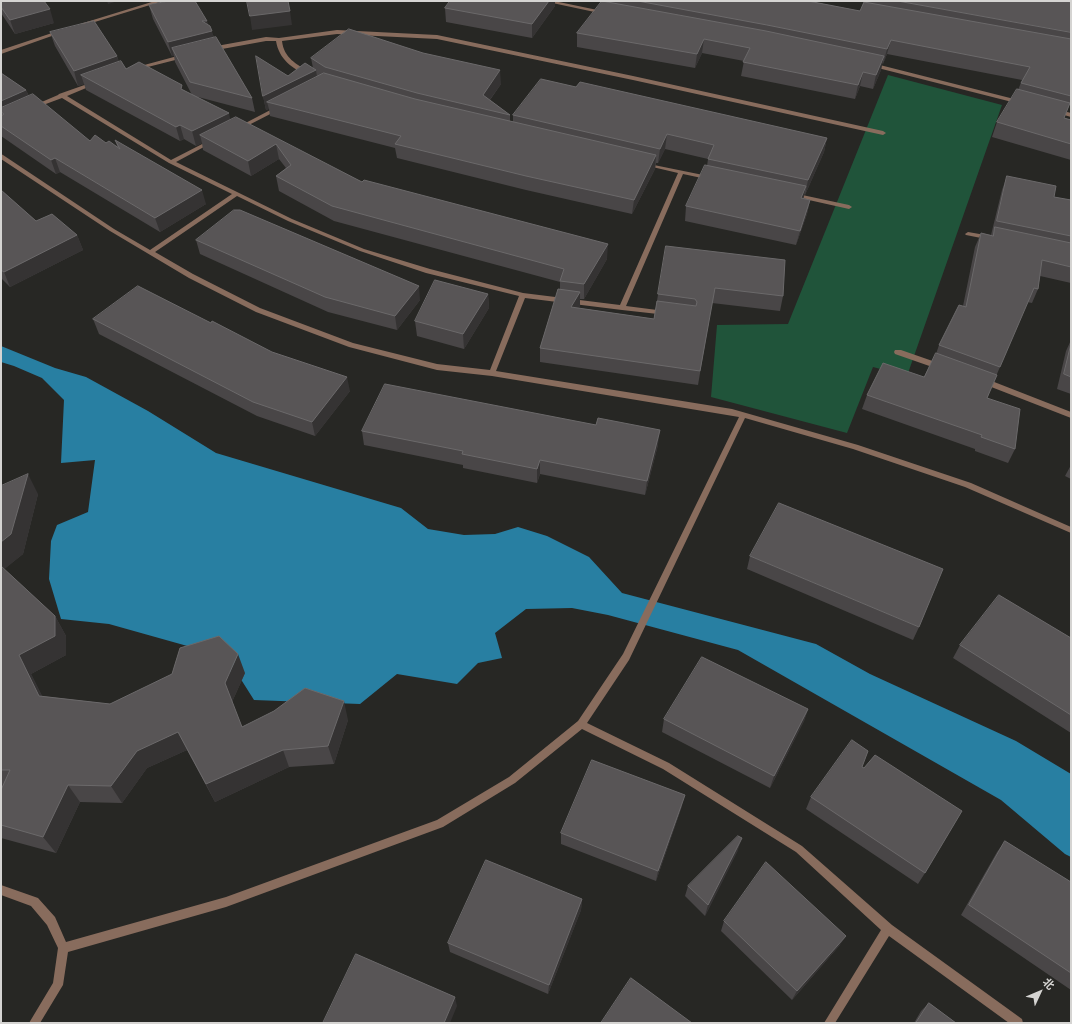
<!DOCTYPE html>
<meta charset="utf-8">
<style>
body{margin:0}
#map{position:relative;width:1072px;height:1024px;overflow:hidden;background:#272724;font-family:"Golos Text","Noto Sans SC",sans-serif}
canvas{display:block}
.frame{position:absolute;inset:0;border:2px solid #d5d4d2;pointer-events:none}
.north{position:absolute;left:1020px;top:972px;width:40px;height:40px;-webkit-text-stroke:3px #272724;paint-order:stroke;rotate:46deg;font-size:11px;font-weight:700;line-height:16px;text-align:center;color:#d5d4d2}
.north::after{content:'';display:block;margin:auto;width:14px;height:18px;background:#d5d4d2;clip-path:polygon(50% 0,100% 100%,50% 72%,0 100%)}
</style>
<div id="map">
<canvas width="1072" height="1024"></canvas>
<div class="frame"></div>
<div class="north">北</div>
</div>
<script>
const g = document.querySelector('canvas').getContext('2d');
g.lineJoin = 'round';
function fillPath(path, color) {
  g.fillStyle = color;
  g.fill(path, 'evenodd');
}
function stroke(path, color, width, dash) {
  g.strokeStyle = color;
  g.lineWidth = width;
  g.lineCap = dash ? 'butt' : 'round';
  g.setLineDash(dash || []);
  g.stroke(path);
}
fillPath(new Path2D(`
 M 888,75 L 1002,105 L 907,376 L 873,367 L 847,433 L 711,397 L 717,325 L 788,324 Z`), '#20543a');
fillPath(new Path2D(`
 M 1,346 L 55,368 L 86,377 L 148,411 L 216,453 L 401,508 L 428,529 L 464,535 L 495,534 L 518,527 L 547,536 L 589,557 L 622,593 L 816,644 L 870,674 L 1016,741 L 1071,774 L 1071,857 L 1065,854 L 1001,800 L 738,650 L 608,615 L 572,608 L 526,609 L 495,633 L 502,658 L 478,663 L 457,684 L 397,674 L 360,704 L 254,700 L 242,681 L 198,649 L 109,624 L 61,619 L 49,579 L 51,541 L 57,525 L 88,512 L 95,460 L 61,463 L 64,400 L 42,378 L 14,366 L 1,362 Z`), '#287fa2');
fillPath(new Path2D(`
 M 155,1 L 163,1 L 85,25 L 80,24 Z
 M 543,1 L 554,1 L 607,12 L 604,14 Z
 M 337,30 L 437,35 L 633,76 L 883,131 L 886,133 L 883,135 L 633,80 L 437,39 L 337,34 L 282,41 C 284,58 296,64 310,72 L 310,74 L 308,75 C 292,69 279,59 276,41 L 266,41 L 211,51 L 208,49 L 211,47 L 266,37 L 279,38 Z
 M 58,31 L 63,32 L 1,54 L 1,50 Z
 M 185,54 L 187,55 L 187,57 L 136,70 L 133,68 Z
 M 872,63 L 1022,101 L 1023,102 L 1020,104 L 870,66 L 870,64 Z
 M 93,82 L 98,83 L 67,96 L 171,160 L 210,140 L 212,139 L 215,141 L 176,162 L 292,219 L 364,249 L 430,269 L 523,293 L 620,305 L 678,173 L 644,165 L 644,163 L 713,177 L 713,179 L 711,180 L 683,174 L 626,306 L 665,311 L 668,313 L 667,315 L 622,310 L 525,298 L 496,371 L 732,409 L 858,445 L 971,483 L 1071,527 L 1071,533 L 965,487 L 853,449 L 745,418 L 629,660 L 587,723 L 669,763 L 802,846 L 892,925 L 1022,1019 L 1023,1023 L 1009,1023 L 889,936 L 835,1023 L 824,1023 L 881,930 L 796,852 L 663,769 L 582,729 L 515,783 L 443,827 L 226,907 L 68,952 L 63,985 L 40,1023 L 29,1023 L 53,983 L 58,948 L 47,925 L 31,906 L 1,895 L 1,885 L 38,898 L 55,917 L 66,942 L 226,897 L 437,820 L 509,777 L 578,721 L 623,654 L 739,417 L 492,376 L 437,370 L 349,347 L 256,312 L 189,278 L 110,231 L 1,159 L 1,154 L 3,155 L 114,229 L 150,250 L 232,194 L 169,163 L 62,98 L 35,108 L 30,107 L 58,95 L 59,94 ZM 237,196 L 288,221 L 360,251 L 426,273 L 519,296 L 490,370 L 437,364 L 353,343 L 260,308 L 193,274 L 155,252 Z
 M 278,106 L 281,108 L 280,109 L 241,129 L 236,128 Z
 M 1056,109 L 1071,113 L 1071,117 L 1054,112 L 1054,110 Z
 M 793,193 L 849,205 L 852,207 L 849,209 L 791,196 L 791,194 Z
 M 968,232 L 991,236 L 994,238 L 991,240 L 966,235 L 965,234 Z
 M 895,350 L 901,350 L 944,365 L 945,367 L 944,369 L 938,369 L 895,354 L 894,352 Z
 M 984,378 L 1071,412 L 1071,418 L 981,383 L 980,381 L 981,379 Z`), '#886c5d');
fillPath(new Path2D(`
 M 1,1 L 54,23 L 15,34 L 1,13 Z
 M 450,1 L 555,1 L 555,6 L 532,38 L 446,22 L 445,8 Z
 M 606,1 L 808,1 L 860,11 L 866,1 L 1065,1 L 1071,2 L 1071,101 L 1064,118 L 1071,120 L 1071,162 L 1070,161 L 1071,160 L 992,137 L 997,122 L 1018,90 L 1022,80 L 887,54 L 883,64 L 882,63 L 881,70 L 873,89 L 860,86 L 855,99 L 741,76 L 744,61 L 702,53 L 695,68 L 577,47 L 577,33 Z
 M 149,5 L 207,21 L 208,25 L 214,37 L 252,98 L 255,112 L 198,97 L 230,120 L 362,182 L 607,259 L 584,299 L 580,299 L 580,306 L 579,308 L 654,319 L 666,246 L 783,296 L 780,311 L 712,303 L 698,385 L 540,362 L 540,348 L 560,289 L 560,282 L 334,221 L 279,191 L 276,176 L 286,168 L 279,159 L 251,176 L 203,150 L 202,143 L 196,146 L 184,139 L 180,141 L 86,90 L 84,84 L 78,86 L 55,46 L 50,32 L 117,56 L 119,62 L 126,69 L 184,90 L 192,95 L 175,62 L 174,56 L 172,56 L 153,19 Z
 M 311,58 L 501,84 L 490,100 L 510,115 L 510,121 L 513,122 L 513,115 L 576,87 L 827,138 L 824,152 L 805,195 L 804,194 L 803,198 L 810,200 L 807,214 L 796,245 L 685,221 L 686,206 L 707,166 L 708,159 L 665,149 L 658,163 L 656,163 L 655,169 L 632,214 L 526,190 L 397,158 L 395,148 L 270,116 L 269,109 L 266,110 L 263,96 L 288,76 L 313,68 Z
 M 1,73 L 26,90 L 29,96 L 90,141 L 106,143 L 117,146 L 115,140 L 206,204 L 160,232 L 60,172 L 56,174 L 1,136 Z
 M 1007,176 L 1054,197 L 1071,200 L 1071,283 L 1040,276 L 1038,289 L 1032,303 L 1027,302 L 987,398 L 1015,449 L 1008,463 L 975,451 L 975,449 L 862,409 L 867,395 L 924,377 L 936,354 L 939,345 L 963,306 L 975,247 L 981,233 L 991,235 L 1002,190 Z
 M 1,190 L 36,221 L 77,235 L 83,250 L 10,287 L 1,278 Z
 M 196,240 L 420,300 L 397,330 L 328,312 L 200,254 Z
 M 488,294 L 489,308 L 464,349 L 417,336 L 415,321 Z
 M 93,319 L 211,323 L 350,391 L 315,436 L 257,416 L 99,334 Z
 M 1071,340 L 1071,394 L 1057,389 L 1066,351 Z
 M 362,431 L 658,445 L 645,495 L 540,474 L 537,483 L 463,468 L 463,465 L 364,445 Z
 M 1071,465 L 1071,479 L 1065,476 Z
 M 1,486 L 38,494 L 23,554 L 4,569 L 55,616 L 66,636 L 66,655 L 31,674 L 42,696 L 110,704 L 245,673 L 232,702 L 242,727 L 348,720 L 334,764 L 289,767 L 215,802 L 187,750 L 147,768 L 122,803 L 80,802 L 56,853 L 1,838 L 1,790 L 3,786 L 1,786 Z
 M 750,556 L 919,627 L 913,640 L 747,569 Z
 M 1071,638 L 1071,733 L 953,658 L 960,645 Z
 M 808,709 L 804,721 L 770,788 L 662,732 L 664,719 Z
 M 862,767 L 925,873 L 918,884 L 806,809 L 811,797 Z
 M 682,806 L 656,881 L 561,844 L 561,833 Z
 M 1005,841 L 1071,882 L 1071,990 L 961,915 L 997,852 Z
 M 738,850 L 705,916 L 685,896 L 688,886 Z
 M 582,899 L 581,910 L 548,994 L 450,952 L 448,943 Z
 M 724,921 L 840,945 L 792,1000 L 721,931 Z
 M 929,1003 L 956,1023 L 914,1023 L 921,1011 Z`), '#494647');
fillPath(new Path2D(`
 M 107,1 L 118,1 L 108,4 Z
 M 549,1 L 555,1 L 555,6 L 532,38 L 532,24 Z
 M 50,9 L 54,23 L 15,34 L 10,20 Z
 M 290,11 L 292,25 L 252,30 L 250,16 Z
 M 202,21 L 207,21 L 209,32 L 212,31 L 216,45 L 172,48 L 174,56 L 172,56 L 168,42 Z
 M 704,39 L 702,53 L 695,68 L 697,54 Z
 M 891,40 L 887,54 L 883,64 L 887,49 Z
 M 117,56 L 121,70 L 81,75 L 84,84 L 78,86 L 74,71 Z
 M 884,56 L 881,70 L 873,89 L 876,75 Z
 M 316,70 L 318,84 L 267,102 L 269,109 L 266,110 L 263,96 Z
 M 500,70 L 501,84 L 483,109 L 483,95 Z
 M 863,72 L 860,86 L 855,99 L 858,85 Z
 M 26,90 L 32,104 L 4,114 L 1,112 L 1,101 Z
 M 229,113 L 232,128 L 200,135 L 202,143 L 196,146 L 192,131 Z
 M 180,125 L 184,139 L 180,141 L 176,127 Z
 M 667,134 L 665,149 L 658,163 L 660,149 Z
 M 827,138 L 824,152 L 805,195 L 808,180 Z
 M 276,144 L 279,159 L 251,176 L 248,161 Z
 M 656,155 L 655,169 L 632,214 L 634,200 Z
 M 55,158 L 60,172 L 56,174 L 51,160 Z
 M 806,186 L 803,201 L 801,198 Z
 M 202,190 L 206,204 L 160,232 L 155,218 Z
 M 810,200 L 807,214 L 796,245 L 800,231 Z
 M 77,235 L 83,250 L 10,287 L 4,272 Z
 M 608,244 L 607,259 L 584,299 L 584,284 Z
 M 419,286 L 420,300 L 397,330 L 395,316 Z
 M 580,292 L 580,306 L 571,322 L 571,307 Z
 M 488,294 L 489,308 L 464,349 L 463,334 Z
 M 347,377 L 350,391 L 315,436 L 312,422 Z
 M 660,430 L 658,445 L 645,495 L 647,481 Z
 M 540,460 L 540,474 L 537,483 L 537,469 Z
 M 28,474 L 38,494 L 23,554 L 1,572 L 1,542 Z
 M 55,616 L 66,636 L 66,655 L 31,674 L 51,714 L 39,696 L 19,655 Z
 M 238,654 L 245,673 L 232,702 L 225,683 Z
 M 344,701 L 348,720 L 334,764 L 328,746 Z
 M 808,709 L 804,721 L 770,788 L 774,776 Z
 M 178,732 L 187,750 L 147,768 L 122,803 L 111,786 L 137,751 Z
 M 283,750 L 289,767 L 215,802 L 206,784 Z
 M 68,785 L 80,802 L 56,853 L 43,837 Z
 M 685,795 L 682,806 L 656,881 L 658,871 Z
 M 742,838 L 738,850 L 705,916 L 708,905 Z
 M 582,899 L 581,910 L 548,994 L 549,985 Z
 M 846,936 L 840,945 L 792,1000 L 797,991 Z
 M 455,997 L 457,1006 L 450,1023 L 444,1023 Z`), '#353333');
const building = new Path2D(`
 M 1,1 L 44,1 L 50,9 L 10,20 L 1,7 Z
 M 169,1 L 195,1 L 207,21 L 202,21 L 210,26 L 212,31 L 168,42 L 149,5 Z
 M 247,1 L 288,1 L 290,11 L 250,16 Z
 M 450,1 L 549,1 L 532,24 L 445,8 Z
 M 602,1 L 766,31 L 884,56 L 876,75 L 863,72 L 858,85 L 743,62 L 750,48 L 704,39 L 697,54 L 577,33 Z
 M 638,1 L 808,1 L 860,11 L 864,2 L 1071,39 L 1071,96 L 1021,83 L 1030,67 L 891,40 L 887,49 L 767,25 Z
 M 898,1 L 1065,1 L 1071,2 L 1071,32 Z
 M 94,21 L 117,56 L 74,71 L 50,32 Z
 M 349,29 L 423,53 L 500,70 L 483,95 L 510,115 L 417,93 L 325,67 L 311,58 Z
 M 216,37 L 252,98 L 190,82 L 172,48 Z
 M 256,56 L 288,76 L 305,63 L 316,70 L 263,96 Z
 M 121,61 L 126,69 L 139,62 L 182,85 L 181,89 L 229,113 L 192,131 L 180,125 L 176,127 L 81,75 Z
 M 1,73 L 26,90 L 1,101 Z
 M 324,73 L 415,99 L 656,155 L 634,200 L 526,176 L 395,144 L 401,136 L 267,102 Z
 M 541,79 L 576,87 L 580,82 L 827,138 L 808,180 L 708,159 L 714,145 L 667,134 L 660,149 L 513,115 Z
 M 1017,89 L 1070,103 L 1064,118 L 1071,120 L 1071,144 L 997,122 Z
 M 33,94 L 90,141 L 95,135 L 106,143 L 109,141 L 120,149 L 115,140 L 202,190 L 155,218 L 55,158 L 51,160 L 1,126 L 1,116 L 4,114 L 1,112 L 1,108 Z
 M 236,117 L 362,182 L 364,180 L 608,244 L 584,284 L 560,281 L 564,269 L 332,206 L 276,176 L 291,165 L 276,144 L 248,161 L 200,135 Z
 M 705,165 L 806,186 L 801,198 L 810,200 L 800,231 L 686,206 Z
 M 1007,176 L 1056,186 L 1054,197 L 1071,200 L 1071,236 L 997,221 Z
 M 1,190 L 36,221 L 52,214 L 77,235 L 4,272 L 1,270 Z
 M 234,210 L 240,210 L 419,286 L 395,316 L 325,297 L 196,240 Z
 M 995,227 L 1071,243 L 1071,267 L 1042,260 L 1038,289 L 1034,288 L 1000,367 L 939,345 L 959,305 L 966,307 L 981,233 L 993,236 Z
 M 666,246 L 785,260 L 783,296 L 715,288 L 700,371 L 540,348 L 558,289 L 580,292 L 571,307 L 654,319 L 657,301 L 696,306 L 697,302 L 695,299 L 658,294 Z
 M 435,280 L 488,294 L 463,334 L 415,321 Z
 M 138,286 L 211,323 L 212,321 L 272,352 L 347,377 L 312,422 L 253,402 L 93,319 Z
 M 1071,344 L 1071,377 L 1064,374 Z
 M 936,353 L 997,375 L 987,398 L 1020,409 L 1015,449 L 981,437 L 982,435 L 867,395 L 883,363 L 924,377 Z
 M 385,384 L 596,425 L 598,418 L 660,430 L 647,481 L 540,460 L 537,469 L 462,454 L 463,451 L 362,431 Z
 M 28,474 L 11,534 L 1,542 L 1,486 Z
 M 779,503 L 943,569 L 919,627 L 750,556 Z
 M 1,566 L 55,616 L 55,636 L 19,655 L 39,696 L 110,704 L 172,674 L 180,648 L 219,636 L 238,654 L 225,683 L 242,727 L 274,711 L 305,688 L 344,701 L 328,746 L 283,750 L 206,784 L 178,732 L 137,751 L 111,786 L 68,785 L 43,837 L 1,825 L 1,790 L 10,770 L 1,770 Z
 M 999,595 L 1071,638 L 1071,715 L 960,645 Z
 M 702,657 L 808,709 L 774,776 L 664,719 Z
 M 852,740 L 868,751 L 862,767 L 864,768 L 875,755 L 962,811 L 925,873 L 811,797 Z
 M 592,760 L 685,795 L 658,871 L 561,833 Z
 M 738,836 L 742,838 L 708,905 L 688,886 Z
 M 1005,841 L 1071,882 L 1071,973 L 969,905 Z
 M 486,860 L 582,899 L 549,985 L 448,943 Z
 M 766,862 L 846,936 L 797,991 L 724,921 Z
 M 356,954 L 455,997 L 444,1023 L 323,1023 Z
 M 631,978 L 692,1023 L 601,1023 Z
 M 929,1003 L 956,1023 L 916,1023 Z`);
fillPath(building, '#585556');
stroke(building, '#6b696a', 1);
</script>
